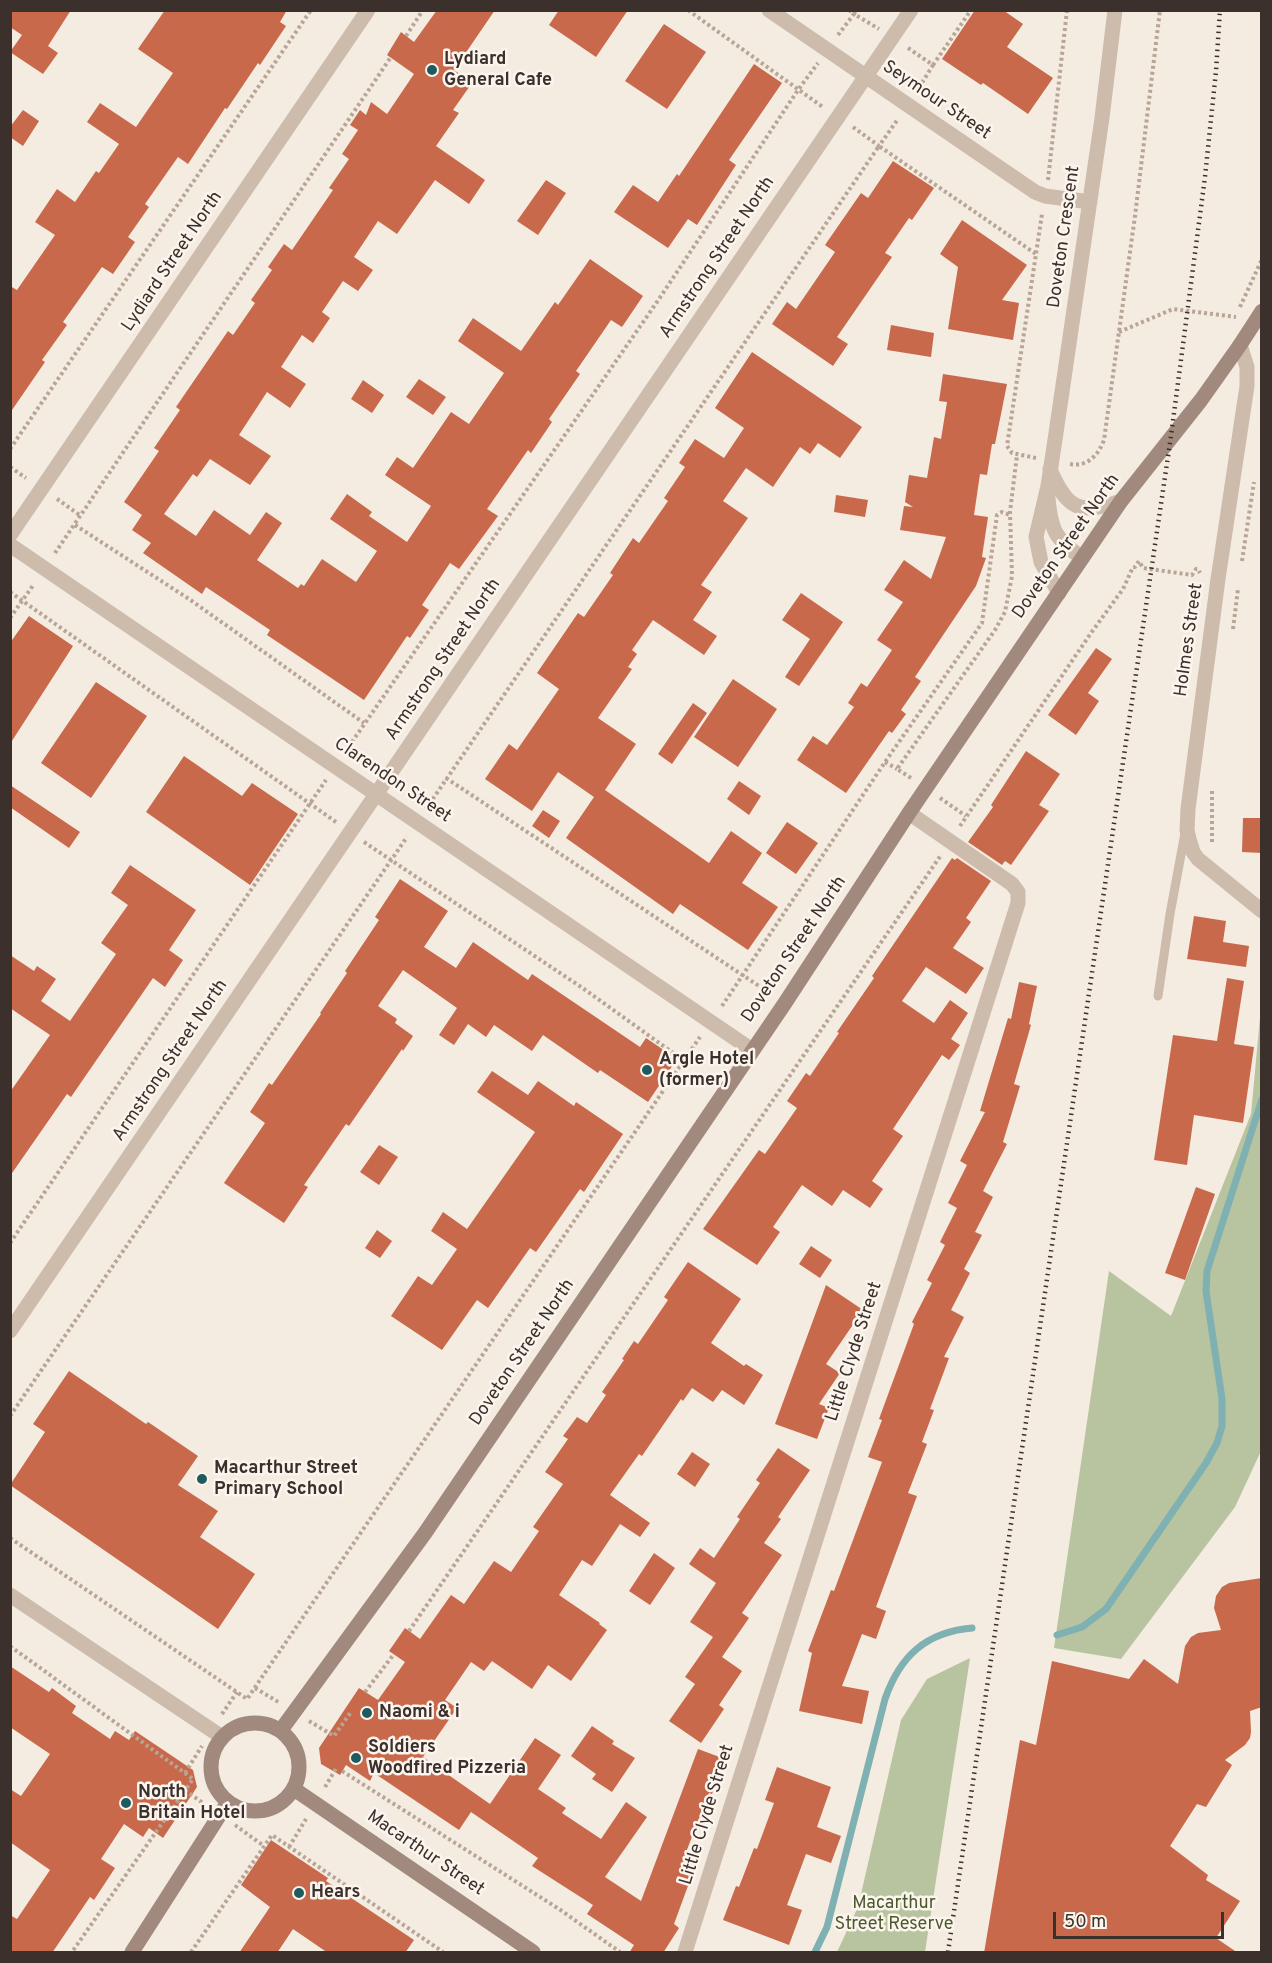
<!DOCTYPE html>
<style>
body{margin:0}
#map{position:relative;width:1272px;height:1963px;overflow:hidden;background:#f4ebe1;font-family:Overpass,sans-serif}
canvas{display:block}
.frame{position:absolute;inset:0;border:12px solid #3b302b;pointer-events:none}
.scale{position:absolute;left:1053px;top:1912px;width:171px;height:27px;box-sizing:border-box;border:3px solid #3b302b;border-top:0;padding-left:8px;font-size:18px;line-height:21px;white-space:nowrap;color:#3b302b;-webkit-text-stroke:4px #fbf5ee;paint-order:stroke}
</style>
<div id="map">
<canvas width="1272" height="1963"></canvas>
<div class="frame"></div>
<div class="scale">50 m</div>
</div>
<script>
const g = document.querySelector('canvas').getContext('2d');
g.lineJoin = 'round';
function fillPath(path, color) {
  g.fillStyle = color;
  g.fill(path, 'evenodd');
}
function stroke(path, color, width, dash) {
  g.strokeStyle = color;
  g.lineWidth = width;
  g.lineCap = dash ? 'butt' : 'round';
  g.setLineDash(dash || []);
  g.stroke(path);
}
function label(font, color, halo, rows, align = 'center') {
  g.font = font + ' Overpass,sans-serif';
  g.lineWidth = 5;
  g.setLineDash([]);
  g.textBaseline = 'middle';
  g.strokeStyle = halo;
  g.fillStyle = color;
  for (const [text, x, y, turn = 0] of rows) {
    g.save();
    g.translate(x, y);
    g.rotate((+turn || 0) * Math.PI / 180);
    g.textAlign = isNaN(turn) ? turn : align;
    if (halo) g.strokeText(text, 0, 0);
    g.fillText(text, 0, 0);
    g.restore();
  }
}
fillPath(new Path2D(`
 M 1261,1007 L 1261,1451 L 1235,1507 L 1121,1659 L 1054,1648 L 1109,1271 L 1171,1316 L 1251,1114 Z
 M 970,1658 L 925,1952 L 837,1952 L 858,1907 L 901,1720 L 927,1679 Z`), '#b8c4a0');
stroke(new Path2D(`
 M 1057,1635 L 1082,1627 L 1106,1609 L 1206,1463 L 1217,1443 L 1222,1426 L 1222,1399 L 1206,1291 L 1207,1271 L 1262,1099
 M 815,1952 L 827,1927 L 885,1699 C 900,1656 926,1632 972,1628`), '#7fb0b2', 7);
fillPath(new Path2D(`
 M 10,10 L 71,10 L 48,46 L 58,53 L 43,74 L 10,52 L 22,35 L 10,27 Z
 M 165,10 L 287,10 L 280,22 L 286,26 L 260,65 L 258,63 L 227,109 L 225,108 L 188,164 L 178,157 L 145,204 L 149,207 L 128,237 L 135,242 L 113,274 L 102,267 L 63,322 L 67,325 L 42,360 L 45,362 L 10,413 L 10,286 L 17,290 L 55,235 L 35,222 L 57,189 L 75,202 L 96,171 L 99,173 L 119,144 L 87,122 L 100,103 L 136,127 L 173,73 L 138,49 Z
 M 437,10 L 495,10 L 454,70 L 472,83 L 453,110 L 459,113 L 436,146 L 485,180 L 469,204 L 435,180 L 397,234 L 378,221 L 354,257 L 373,270 L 358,291 L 343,281 L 322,312 L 330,318 L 313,343 L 302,335 L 281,367 L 306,384 L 290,408 L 267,392 L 239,435 L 271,456 L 250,485 L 210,459 L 197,477 L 193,474 L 164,514 L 196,536 L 214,510 L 250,535 L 266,512 L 282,523 L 257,560 L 298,588 L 301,584 L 304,586 L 322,559 L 356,582 L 377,551 L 330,519 L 347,494 L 372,512 L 369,516 L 407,542 L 431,506 L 385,475 L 397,457 L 413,468 L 451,412 L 469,424 L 504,373 L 458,341 L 473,318 L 521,351 L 555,302 L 558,305 L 590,259 L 643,296 L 622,327 L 611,320 L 576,371 L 580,374 L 549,419 L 552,422 L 531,453 L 528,450 L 487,509 L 498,516 L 459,569 L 450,563 L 422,605 L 429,610 L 410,638 L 407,636 L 364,700 L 267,635 L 270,630 L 206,587 L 202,594 L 143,553 L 151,543 L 132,530 L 142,515 L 124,502 L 159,451 L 154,448 L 180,410 L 176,407 L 228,331 L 233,335 L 255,303 L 251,300 L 272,270 L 268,267 L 284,244 L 292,250 L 333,190 L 329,188 L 349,159 L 342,154 L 358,130 L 350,125 L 360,110 L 366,115 L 371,102 L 387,114 L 414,74 L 387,55 L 401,32 L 414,42 Z
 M 559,10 L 628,10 L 596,57 L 549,25 Z
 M 975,10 L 1003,10 L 1023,24 L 1007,47 L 1053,78 L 1028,114 L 983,83 L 981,85 L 942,59 Z
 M 664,24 L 706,52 L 667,109 L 625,81 Z
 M 754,64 L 782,83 L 729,160 L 736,165 L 697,225 L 688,219 L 668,248 L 614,212 L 633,185 L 658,202 L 677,174 L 679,176 Z
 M 23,110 L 39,121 L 23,146 L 10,137 L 10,127 Z
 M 893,161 L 934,188 L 912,220 L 909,218 L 885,253 L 892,257 L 837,337 L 848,344 L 833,366 L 772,324 L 787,302 L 796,309 L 835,252 L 825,245 L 861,193 L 868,198 Z
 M 546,180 L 566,193 L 538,235 L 517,221 Z
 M 962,220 L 1027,265 L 1002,300 L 1019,303 L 1013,340 L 948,329 L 958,267 L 940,254 Z
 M 891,325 L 934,333 L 931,357 L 887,350 Z
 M 752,352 L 862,427 L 840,458 L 818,443 L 810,454 L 800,447 L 773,487 L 746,468 L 723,501 L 748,518 L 701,585 L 712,592 L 693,620 L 717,636 L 704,655 L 653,620 L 632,650 L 637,654 L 628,667 L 632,669 L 598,718 L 636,744 L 605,790 L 709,863 L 731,831 L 762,853 L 742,883 L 778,907 L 748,950 L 680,904 L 673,914 L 566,838 L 594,797 L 558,772 L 532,811 L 485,779 L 509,744 L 517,750 L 559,689 L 537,673 L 578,613 L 584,617 L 613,575 L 610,573 L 633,538 L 639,543 L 668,501 L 664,498 L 685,467 L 679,463 L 695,439 L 724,458 L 744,428 L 715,408 Z
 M 943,374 L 1007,384 L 995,444 L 992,444 L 987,475 L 980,474 L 974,515 L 988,517 L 982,557 L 986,558 L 976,586 L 915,677 L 921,681 L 901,710 L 906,714 L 892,733 L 889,731 L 846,793 L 797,760 L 813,736 L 827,745 L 854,707 L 848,703 L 861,683 L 867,687 L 892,650 L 877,640 L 903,602 L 884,590 L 904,560 L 931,579 L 946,537 L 900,530 L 904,506 L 913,507 L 905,502 L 909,475 L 927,478 L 934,437 L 941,439 L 947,402 L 939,401 Z
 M 419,379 L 446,397 L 433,415 L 406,397 Z
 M 363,380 L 384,395 L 372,413 L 351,399 Z
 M 836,495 L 868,500 L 865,517 L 834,512 Z
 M 801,593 L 843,622 L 799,686 L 785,677 L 810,639 L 782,620 Z
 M 29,616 L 73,646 L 10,744 L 10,643 Z
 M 1096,648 L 1112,659 L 1088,693 L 1099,701 L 1076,735 L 1048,715 Z
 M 733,679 L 777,709 L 738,767 L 694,737 Z
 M 96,682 L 147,716 L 91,798 L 41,763 Z
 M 693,703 L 707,713 L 672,764 L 658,754 Z
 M 1026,751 L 1060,774 L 1039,805 L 1049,811 L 1011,865 L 1005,861 L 1002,865 L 968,842 L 993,807 L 991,805 Z
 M 184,756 L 242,796 L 252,783 L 298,814 L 250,885 L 146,812 Z
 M 739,781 L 761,796 L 749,815 L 727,799 Z
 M 10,785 L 80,832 L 69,848 L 10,807 Z
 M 543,810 L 560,821 L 549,838 L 532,826 Z
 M 1243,818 L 1262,818 L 1262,853 L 1242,852 Z
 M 787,822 L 818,843 L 796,874 L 766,853 Z
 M 952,858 L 955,860 L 957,858 L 991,881 L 966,918 L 971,922 L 953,948 L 984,968 L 966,994 L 926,967 L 902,1001 L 934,1023 L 950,1000 L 968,1013 L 951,1039 L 960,1045 L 949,1060 L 942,1055 L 893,1129 L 903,1136 L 872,1181 L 883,1189 L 870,1208 L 843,1190 L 832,1206 L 802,1185 L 773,1227 L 780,1232 L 757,1265 L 703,1229 L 759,1150 L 765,1154 L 797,1108 L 787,1101 L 806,1073 L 810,1076 L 839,1033 L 837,1032 L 874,978 L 872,976 Z
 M 130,865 L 196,910 L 169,950 L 183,960 L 165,987 L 153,978 L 71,1097 L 67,1094 L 10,1176 L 10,1092 L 50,1035 L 10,1008 L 10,955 L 34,971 L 37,966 L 56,979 L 41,1001 L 70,1021 L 116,954 L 101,943 L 128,905 L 111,893 Z
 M 400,879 L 448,911 L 424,947 L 456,968 L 473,942 L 528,980 L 532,974 L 640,1047 L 646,1038 L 677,1059 L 648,1102 L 600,1070 L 598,1073 L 543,1035 L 532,1051 L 494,1025 L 486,1037 L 468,1024 L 454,1045 L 439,1035 L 457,1008 L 403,970 L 378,1006 L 397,1019 L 395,1023 L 413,1036 L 403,1051 L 402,1049 L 349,1126 L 346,1124 L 304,1185 L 308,1187 L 284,1223 L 224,1183 L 265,1123 L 250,1112 L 269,1083 L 272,1085 L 321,1014 L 320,1013 L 347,973 L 345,971 L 379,920 L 375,917 Z
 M 1194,916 L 1226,921 L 1223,942 L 1249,946 L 1246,967 L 1187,959 Z
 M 1227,978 L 1244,981 L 1234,1044 L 1254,1047 L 1243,1123 L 1194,1115 L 1187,1165 L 1154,1160 L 1173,1035 L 1217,1041 Z
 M 1019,982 L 1037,986 L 1029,1024 L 1031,1025 L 1014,1084 L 1020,1086 L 1003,1142 L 1007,1144 L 983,1191 L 993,1197 L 975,1232 L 982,1235 L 964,1269 L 970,1273 L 951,1310 L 964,1317 L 944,1357 L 949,1358 L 930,1409 L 934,1410 L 922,1442 L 927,1444 L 908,1493 L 917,1496 L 876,1607 L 886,1611 L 876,1639 L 862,1634 L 842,1686 L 869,1691 L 862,1724 L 799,1711 L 812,1653 L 808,1651 L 831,1590 L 834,1591 L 882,1462 L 868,1457 L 882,1420 L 879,1419 L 914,1324 L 912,1322 L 932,1283 L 927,1280 L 945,1245 L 940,1242 L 957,1208 L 948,1203 L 967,1165 L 960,1161 L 985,1112 L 980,1111 L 1008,1018 L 1011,1019 Z
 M 492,1071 L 528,1095 L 538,1081 L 574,1106 L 576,1102 L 623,1134 L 584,1192 L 580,1189 L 536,1252 L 530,1248 L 488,1308 L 477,1300 L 442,1350 L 391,1316 L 418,1276 L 432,1285 L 457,1249 L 431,1231 L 443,1212 L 467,1229 L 535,1132 L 477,1092 Z
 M 379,1145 L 398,1157 L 379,1185 L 360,1172 Z
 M 1196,1187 L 1215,1194 L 1185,1280 L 1165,1273 Z
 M 377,1230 L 392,1241 L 380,1258 L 365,1248 Z
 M 811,1246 L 832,1260 L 820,1278 L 799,1264 Z
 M 688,1262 L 741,1299 L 711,1343 L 744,1366 L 746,1364 L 763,1375 L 744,1405 L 722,1390 L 713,1402 L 692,1388 L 683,1401 L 681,1399 L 642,1456 L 639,1454 L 610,1495 L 650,1523 L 640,1537 L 620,1524 L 592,1566 L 582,1560 L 559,1595 L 600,1623 L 599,1624 L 607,1630 L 571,1681 L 548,1665 L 532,1689 L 492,1661 L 484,1671 L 471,1662 L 445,1700 L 457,1708 L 423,1757 L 490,1804 L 535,1738 L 561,1755 L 538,1789 L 566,1808 L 562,1813 L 601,1839 L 626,1802 L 647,1817 L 605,1877 L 641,1901 L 698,1749 L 725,1759 L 712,1794 L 709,1793 L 683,1860 L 696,1864 L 674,1924 L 679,1928 L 663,1953 L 629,1953 L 634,1945 L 587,1914 L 593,1905 L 532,1866 L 538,1858 L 471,1812 L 459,1830 L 374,1773 L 370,1781 L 346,1765 L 340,1775 L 321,1764 L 319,1748 L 359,1688 L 378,1700 L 405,1662 L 389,1651 L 405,1628 L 420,1639 L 451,1595 L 464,1604 L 494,1561 L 511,1572 L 539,1531 L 533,1527 L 563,1484 L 545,1472 L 568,1439 L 563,1436 L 577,1417 L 587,1423 L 606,1395 L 602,1392 L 624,1360 L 622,1359 L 634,1341 L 638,1344 L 668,1300 L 664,1297 Z
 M 826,1285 L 863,1310 L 826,1364 L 840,1373 L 819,1404 L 829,1408 L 817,1439 L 775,1424 Z
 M 69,1371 L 146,1424 L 148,1422 L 198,1456 L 178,1485 L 218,1511 L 200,1537 L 255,1574 L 218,1629 L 10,1485 L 45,1432 L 33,1424 Z
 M 778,1448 L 810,1470 L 778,1517 L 781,1519 L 764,1543 L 782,1555 L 742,1613 L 749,1618 L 722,1657 L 742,1671 L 719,1705 L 724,1709 L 701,1743 L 669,1721 L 695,1684 L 685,1677 L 713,1637 L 690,1622 L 716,1583 L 689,1564 L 700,1548 L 714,1558 L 740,1519 L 737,1517 L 760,1483 L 756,1480 Z
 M 692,1452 L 710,1464 L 695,1487 L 677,1474 Z
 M 654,1553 L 675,1568 L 650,1605 L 629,1591 Z
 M 1262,1578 L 1262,1707 L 1250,1711 L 1251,1732 L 1250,1738 L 1245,1745 L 1225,1760 L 1232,1765 L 1206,1807 L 1197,1804 L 1170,1846 L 1208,1875 L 1206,1880 L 1240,1901 L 1216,1938 L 1238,1953 L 984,1953 L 1020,1740 L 1036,1745 L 1052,1661 L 1129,1679 L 1144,1659 L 1178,1684 L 1185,1646 L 1191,1637 L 1198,1633 L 1221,1630 L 1214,1608 L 1216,1596 L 1222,1587 L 1229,1583 Z
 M 10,1666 L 49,1692 L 52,1688 L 76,1706 L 72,1713 L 110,1739 L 115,1731 L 129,1740 L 135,1731 L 193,1770 L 197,1787 L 163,1838 L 149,1828 L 143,1837 L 124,1824 L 101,1859 L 115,1868 L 94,1900 L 90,1897 L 52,1953 L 10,1953 L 10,1915 L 17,1919 L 50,1870 L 10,1842 L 10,1789 L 21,1796 L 50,1754 L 10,1727 Z
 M 592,1726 L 614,1741 L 612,1744 L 635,1758 L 612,1792 L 592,1779 L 596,1774 L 571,1756 Z
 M 777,1767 L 831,1787 L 817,1827 L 841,1836 L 831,1863 L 806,1854 L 787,1905 L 802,1910 L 789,1945 L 723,1920 L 736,1886 L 739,1887 L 754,1848 L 757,1849 L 774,1803 L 765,1800 Z
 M 271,1840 L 328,1878 L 326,1881 L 414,1940 L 405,1953 L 328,1953 L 293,1929 L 277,1953 L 239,1953 L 270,1907 L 241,1885 Z`), '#c8694b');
stroke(new Path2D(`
 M 688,10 L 824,108
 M 849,10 L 854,14 L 856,10
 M 838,35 L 854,14 L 879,29
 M 406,36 L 423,10
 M 908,48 L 933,65 L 917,91
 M 933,65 L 971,10
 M 853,127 L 879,146 L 898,119
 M 1048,180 L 1067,10
 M 1240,307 L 1262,259
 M 1119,332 L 1173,309 L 1236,317
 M 10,449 L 311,10
 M 1036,458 L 1012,453 L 1007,446 L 1042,214
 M 1070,464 C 1087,467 1098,456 1104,440 L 1135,216 L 1160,10
 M 10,467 L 26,478
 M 57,499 L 81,516
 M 75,525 L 189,599 L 364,723
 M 55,553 L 391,57
 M 1242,561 L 1254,482
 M 10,592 L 336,822
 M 10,618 L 34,584
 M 1233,629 L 1238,589
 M 345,752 L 657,302 L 798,90 L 818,63
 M 885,762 L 897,769
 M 446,778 L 771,994
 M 911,778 L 897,769 L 995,630 L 1005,612 L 1012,576 L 1010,512 L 1017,455
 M 1212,791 L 1212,844
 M 940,798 L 966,816
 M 426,809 L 879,146 L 1036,254
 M 960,826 L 1091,633 L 1123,589 L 1133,567 L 1135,567 L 1139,561 L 1143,568 L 1192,575 L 1196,569 L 1198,569 L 1200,573
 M 364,842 L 584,989 L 683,1060
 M 722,1006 L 885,762 L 982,623 L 997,515 L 1002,512 L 1010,515
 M 10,1243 L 326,780
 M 10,1416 L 407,837
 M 10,1538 L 247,1699 L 700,1037
 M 409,1631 L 941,855
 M 10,1646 L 193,1779 L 72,1952
 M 255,1688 L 280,1703
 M 365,1692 L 394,1654
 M 222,1714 L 237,1692
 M 309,1721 L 334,1736 L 351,1712
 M 342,1771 L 559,1909 L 620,1952
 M 185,1773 L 202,1746
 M 325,1787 L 337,1767
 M 185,1790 L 204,1804
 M 235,1825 L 264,1846
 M 289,1847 L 306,1819
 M 191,1952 L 272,1835 L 443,1952`), '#b9a596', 4, [3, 3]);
stroke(new Path2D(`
 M 1158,996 L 1170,914 L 1185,833`), '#cdbbac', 9);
stroke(new Path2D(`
 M 769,10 L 1035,192 L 1045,196 L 1090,202
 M 1240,345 L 1247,367 L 1247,386 L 1218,579 L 1188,809 L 1187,830 L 1189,839 L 1193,852 L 1198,859 L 1262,911
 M 1050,469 C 1067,510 1080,515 1121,501
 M 1048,498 C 1051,532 1056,539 1082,558
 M 10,545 L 752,1050
 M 1059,593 L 1041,562 L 1036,537 L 1048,486 L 1056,433 L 1102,118 L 1115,10
 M 10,1331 L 911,10
 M 10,1595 L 222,1737
 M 685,1952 L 1018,903 L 1018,892 L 1012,884 L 909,813`), '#cdbbac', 15);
stroke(new Path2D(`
 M 10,535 L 368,10`), '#cdbbac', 15);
stroke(new Path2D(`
 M211 1767a44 44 0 1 1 88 0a44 44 0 1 1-88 0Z
 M 281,1730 L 425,1533 L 785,1003 L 909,813 L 1121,501 L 1201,400 L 1240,345 L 1262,311
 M 294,1789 L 533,1952
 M 132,1952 L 228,1802`), '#a18a7d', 15);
stroke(new Path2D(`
 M 948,1952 L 1171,436 L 1205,177 L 1216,71 L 1220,10`), '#3b302b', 4.5, [1.5, 4.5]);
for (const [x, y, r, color] of [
 [432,70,6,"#1f5a5e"],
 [647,1070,6,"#1f5a5e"],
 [202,1479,6,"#1f5a5e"],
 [367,1713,6,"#1f5a5e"],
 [356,1758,6,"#1f5a5e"],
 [126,1803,6,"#1f5a5e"],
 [299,1893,6,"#1f5a5e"]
]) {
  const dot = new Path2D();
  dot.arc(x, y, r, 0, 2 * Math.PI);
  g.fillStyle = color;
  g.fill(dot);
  stroke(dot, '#fbf5ee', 2);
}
label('bold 18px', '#3b302b', '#fbf5ee', [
 ["Lydiard",444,60],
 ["General Cafe",444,81],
 ["Argle Hotel",659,1060],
 ["(former)",659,1081],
 ["Macarthur Street",214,1469],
 ["Primary School",214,1490],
 ["Naomi & i",379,1713],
 ["Soldiers",368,1748],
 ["Woodfired Pizzeria",368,1769],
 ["North",138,1793],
 ["Britain Hotel",138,1814],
 ["Hears",311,1893]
], 'left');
label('18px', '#3b302b', '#fbf5ee', [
 ["Seymour Street",936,101,34],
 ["Doveton Crescent",1065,237,-82],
 ["Armstrong Street North",718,258,-56],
 ["Lydiard Street North",173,262,-56],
 ["Doveton Street North",1067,547,-55],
 ["Holmes Street",1190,640,-82],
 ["Armstrong Street North",444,660,-56],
 ["Clarendon Street",392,781,34],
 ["Doveton Street North",795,950,-56],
 ["Armstrong Street North",171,1061,-56],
 ["Little Clyde Street",855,1352,-72],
 ["Doveton Street North",523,1353,-56],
 ["Little Clyde Street",708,1815,-73],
 ["Macarthur Street",425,1854,34]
]);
label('18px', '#4a5a2e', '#fbf5ee', [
 ["Macarthur",894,1904],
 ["Street Reserve",894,1925]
]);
</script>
